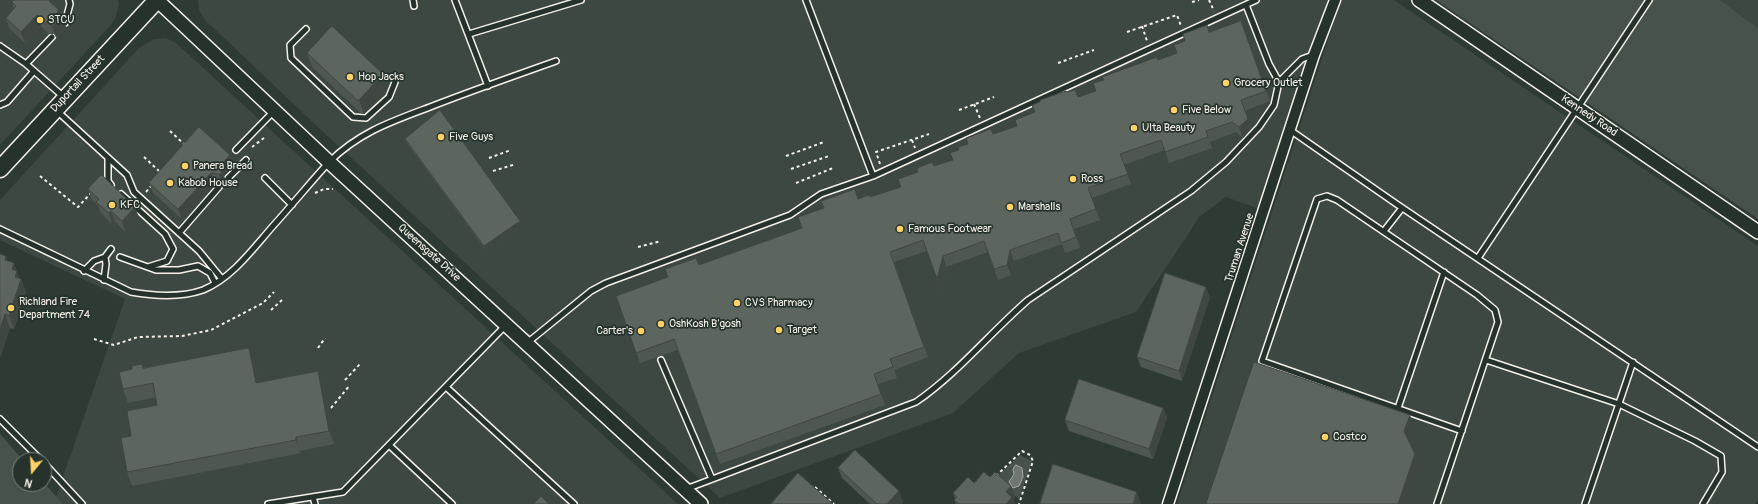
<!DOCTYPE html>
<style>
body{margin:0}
#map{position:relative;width:1758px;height:504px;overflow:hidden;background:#2e3b34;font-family:Pangolin,sans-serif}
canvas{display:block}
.north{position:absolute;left:12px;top:452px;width:40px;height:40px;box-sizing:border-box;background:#26332d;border:1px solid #787f78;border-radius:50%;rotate:198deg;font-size:11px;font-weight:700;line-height:16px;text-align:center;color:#f4f1e8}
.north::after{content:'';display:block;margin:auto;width:14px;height:18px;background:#ffd166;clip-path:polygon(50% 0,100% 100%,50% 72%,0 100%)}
</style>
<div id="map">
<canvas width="1758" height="504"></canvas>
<div class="north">N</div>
</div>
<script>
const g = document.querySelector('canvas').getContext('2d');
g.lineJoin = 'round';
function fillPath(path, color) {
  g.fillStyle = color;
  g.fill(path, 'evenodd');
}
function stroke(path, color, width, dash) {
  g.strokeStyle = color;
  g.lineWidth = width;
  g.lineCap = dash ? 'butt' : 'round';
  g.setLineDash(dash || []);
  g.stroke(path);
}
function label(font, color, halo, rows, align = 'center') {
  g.font = font + ' Pangolin,sans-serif';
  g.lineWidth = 3.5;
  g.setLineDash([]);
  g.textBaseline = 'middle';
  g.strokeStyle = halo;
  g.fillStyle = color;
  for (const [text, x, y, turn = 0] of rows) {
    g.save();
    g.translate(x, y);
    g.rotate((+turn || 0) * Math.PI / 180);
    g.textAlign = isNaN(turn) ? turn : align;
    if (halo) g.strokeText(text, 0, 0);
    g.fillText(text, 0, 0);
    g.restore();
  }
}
fillPath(new Path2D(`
 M 0,0 L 118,0 L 119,5 L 115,19 L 109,27 L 0,145 Z
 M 198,0 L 1328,0 L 1259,209 L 1226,197 L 1199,217 L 1189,233 L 1136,312 L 1019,353 L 953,413 L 720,498 L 320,129 L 205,20 L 199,10 Z
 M 1341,0 L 1394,0 L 1758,246 L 1758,500 L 1755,504 L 1177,504 Z
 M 1720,0 L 1758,0 L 1758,28 Z
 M 166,38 L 176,43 L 678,504 L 63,504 L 56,497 L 125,299 L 0,240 L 0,200 L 139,48 L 154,39 Z`), '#3c4841');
fillPath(new Path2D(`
 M 1436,0 L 1720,0 L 1758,28 L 1758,219 Z
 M 0,434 L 23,460 L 20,460 L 20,484 L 44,483 L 63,504 L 0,504 Z
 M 1020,455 L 1032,461 L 1019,499 L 999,482 L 990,483 Z`), '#48524c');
const water = new Path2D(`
 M 1016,465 L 1022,468 L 1023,477 L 1019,486 L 1013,488 L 1009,482 L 1014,474 L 1013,470 Z`);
fillPath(water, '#6f7770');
stroke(water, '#a4a8a0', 1);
const service = new Path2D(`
 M 413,0 L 414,6
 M 455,0 L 488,86
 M 806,0 L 873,176
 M 65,23 L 70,4 L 69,0
 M 306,29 L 290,45 L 291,58 L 353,117 L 366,118 L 389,97 L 395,82
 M 469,34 L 581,0
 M 0,46 L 26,64 L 65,98
 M 26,64 L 52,37
 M 1279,82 L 1302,59 L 1313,55
 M 0,105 L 7,102 L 34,71
 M 57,111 L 127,175 L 134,192 L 199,251 L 222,279
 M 1290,130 L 1398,205 L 1758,447
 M 236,150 L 274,111
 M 108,158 L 108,181 L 111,185
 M 228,178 L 246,160
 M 265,178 L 292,205
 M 121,194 L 165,234 L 173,249 L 167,261 L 148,267
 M 0,229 L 131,292 C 154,296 180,298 203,290 C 232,278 253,249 273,226 C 292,205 310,183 329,162 C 360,132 390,122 430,107 C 471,91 514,76 556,61
 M 1384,231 L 1402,208
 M 179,233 L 219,187
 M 120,257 L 156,270 L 179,270 L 198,266 L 210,273 L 215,283
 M 1478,258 L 1649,0
 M 84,271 L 94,261 L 105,257 L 111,249
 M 104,280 L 106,264 L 105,257
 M 527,343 L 591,291 L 606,283 L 790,215 L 821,194 L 873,176 L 1256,0
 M 661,360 L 712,479
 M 1486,360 L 1619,404 L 1695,441 L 1721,456 L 1722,472 L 1703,504
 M 446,387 L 574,504
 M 1398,408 L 1444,272
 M 0,419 L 41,460
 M 389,445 L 452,504
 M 44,463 L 82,504
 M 686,489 L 916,402 C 957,374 990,333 1028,300 L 1191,191 L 1226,162 L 1259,127 L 1274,105 L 1279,82 L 1269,64 L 1246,5
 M 313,497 L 315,504
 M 268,504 L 343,492 L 506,325
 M 1437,504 L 1498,322 L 1495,310 L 1477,295 L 1337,200 L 1327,196 L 1317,199 L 1262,361 L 1462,431
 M 1585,504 L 1633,362`);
const minor = new Path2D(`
 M 1168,504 L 1314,55 L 1335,0`);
const tertiary = new Path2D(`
 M 157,0 L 329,162 L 701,504
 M 1419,0 L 1758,232`);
const primary = new Path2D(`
 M 0,169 L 157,0`);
stroke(service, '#f4f1e8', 8);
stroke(minor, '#f4f1e8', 13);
stroke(tertiary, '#f4f1e8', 16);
stroke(primary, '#f4f1e8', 19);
stroke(new Path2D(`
 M 1209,0 L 1214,11
 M 1192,2 L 1199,0
 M 1142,26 L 1147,41
 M 1127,32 L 1177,15 L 1181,26
 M 1058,63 L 1094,50
 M 974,104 L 980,118
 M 959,110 L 994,97
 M 170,131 L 185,145
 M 912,140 L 915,148
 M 252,147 L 264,138
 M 786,156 L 824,142
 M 144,157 L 160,172
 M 489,158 L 511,150
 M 880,164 L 876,152 L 929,134
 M 791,169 L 829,156
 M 493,171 L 516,164
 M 40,176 L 78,207 L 91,193
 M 796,183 L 833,168
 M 146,192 L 152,185
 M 315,193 L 324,189 L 333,189
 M 638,247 L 661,241
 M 271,310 L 282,300
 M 94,339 L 114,345 L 138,337 L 182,336 L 211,330 L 263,303 L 274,292
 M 318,348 L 325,338
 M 345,380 L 360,364
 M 331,408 L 350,385
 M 996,476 L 1022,451 L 1030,455 L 1033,461 L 1019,504
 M 815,487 L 834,504`), '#f4f1e8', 2, [3, 3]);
stroke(service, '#26332d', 5);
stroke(minor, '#26332d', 10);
stroke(tertiary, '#26332d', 13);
stroke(primary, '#26332d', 16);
fillPath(new Path2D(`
 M 12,2 L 54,3 L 66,27 L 56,37 L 54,34 L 49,34 L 41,26 L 25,43 L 9,28 L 6,18 L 14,9 Z
 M 1241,21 L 1270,101 L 1245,111 L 1251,129 L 1243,138 L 1236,132 L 1210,142 L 1212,148 L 1169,163 L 1165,150 L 1124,165 L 1131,184 L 1092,198 L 1100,220 L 1074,229 L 1080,248 L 1065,253 L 1062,244 L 1014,261 L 1011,275 L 998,280 L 988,252 L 946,267 L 941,290 L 927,251 L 894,262 L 928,357 L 894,370 L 897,378 L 878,384 L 885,405 L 720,464 L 678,350 L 640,363 L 616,296 L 668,277 L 699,265 L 802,228 L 858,199 L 870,197 L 901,187 L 934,166 L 953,160 L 959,150 L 993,134 L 1017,126 L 1035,112 L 1066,92 L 1078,97 L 1096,91 L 1158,60 L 1177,53 L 1209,32 Z
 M 307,53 L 388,88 L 364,114 L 362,114 L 312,67 Z
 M 405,139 L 522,225 L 485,249 L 406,142 Z
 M 230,155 L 234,166 L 224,176 L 226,182 L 223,186 L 220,183 L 215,184 L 182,219 L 153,193 L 149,183 Z
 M 88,189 L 135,207 L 139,218 L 126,232 L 115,222 L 112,224 L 100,212 L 98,205 L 92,200 Z
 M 8,261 L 14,263 L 19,278 L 21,279 L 26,292 L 14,329 L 10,328 L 0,358 Z
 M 1210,297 L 1182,381 L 1141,367 L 1137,357 Z
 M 254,362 L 258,382 L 318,371 L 323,385 L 334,444 L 300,451 L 301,453 L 132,486 L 127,472 L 131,436 L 157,405 L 156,397 L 128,403 L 123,389 L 132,369 L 144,368 Z
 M 1163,408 L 1167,418 L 1153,459 L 1069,431 L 1065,420 Z
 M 838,468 L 899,491 L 903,502 L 901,504 L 870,504 L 842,478 Z
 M 974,483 L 1015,497 L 1013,499 L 1015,504 L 956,504 L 954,500 L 955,499 L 953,493 Z`), '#4f5751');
fillPath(new Path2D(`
 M 50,0 L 57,0 L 54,3 L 56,8 L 49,1 Z
 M 58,9 L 61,17 L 62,16 L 66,27 L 56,37 L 52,27 L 58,15 Z
 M 37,15 L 41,26 L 25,43 L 21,32 Z
 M 383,74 L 388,88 L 364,114 L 359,100 Z
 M 1248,119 L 1251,129 L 1243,138 L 1239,127 Z
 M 230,155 L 234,166 L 224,176 L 226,182 L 223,186 L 219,175 L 220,166 Z
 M 211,173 L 215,184 L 182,219 L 178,209 Z
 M 135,207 L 139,218 L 126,232 L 122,221 Z
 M 111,211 L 115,222 L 112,224 L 109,213 Z
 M 520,221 L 522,225 L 485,249 L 484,246 Z
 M 1010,250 L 1014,261 L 1011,275 L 1007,265 Z
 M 6,256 L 11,270 L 5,260 Z
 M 943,256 L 946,267 L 941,290 L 937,279 Z
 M 14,263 L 20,281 L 21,279 L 26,292 L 14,329 L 9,316 L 12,269 Z
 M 1206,287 L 1210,297 L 1182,381 L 1179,371 Z
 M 5,314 L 10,328 L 0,358 L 0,329 Z
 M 249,348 L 254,362 L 261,397 L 256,383 Z
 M 318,371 L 323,385 L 334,444 L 329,431 Z
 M 1163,408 L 1167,418 L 1153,459 L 1149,449 Z
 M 1410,415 L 1415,428 L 1409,445 L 1404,431 Z
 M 296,437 L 300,451 L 301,453 L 296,440 Z
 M 1415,454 L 1420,468 L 1408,504 L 1398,504 Z
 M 1011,486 L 1015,497 L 1013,499 L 1015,504 L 1006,504 L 1006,492 Z
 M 899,491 L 903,502 L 901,504 L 887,504 Z
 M 1137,492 L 1141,503 L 1141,504 L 1133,504 Z`), '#404742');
const building = new Path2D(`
 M 13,0 L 50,0 L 49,1 L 58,9 L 58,15 L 62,16 L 52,27 L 51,23 L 46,23 L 37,15 L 21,32 L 6,18 L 16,6 L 12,2 Z
 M 1241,21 L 1266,91 L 1241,100 L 1248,119 L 1239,127 L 1232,122 L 1206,131 L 1208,137 L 1165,152 L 1161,140 L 1120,154 L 1128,174 L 1088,188 L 1096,209 L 1070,219 L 1076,237 L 1061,243 L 1058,233 L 1010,250 L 1007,265 L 994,269 L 984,241 L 943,256 L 937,279 L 923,240 L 890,252 L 924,347 L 890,359 L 893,367 L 874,374 L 881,394 L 716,454 L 674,339 L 636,353 L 616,296 L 668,277 L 665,269 L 696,258 L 699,265 L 802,228 L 798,217 L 824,208 L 821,201 L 855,189 L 858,199 L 869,195 L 870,197 L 901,187 L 898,179 L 918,172 L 917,168 L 932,162 L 934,166 L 953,160 L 950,153 L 959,150 L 958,147 L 968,144 L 966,138 L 991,129 L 993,134 L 1017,126 L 1015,120 L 1035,112 L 1032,105 L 1040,102 L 1040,100 L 1066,91 L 1066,92 L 1075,90 L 1078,97 L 1096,91 L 1093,83 L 1104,80 L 1102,77 L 1157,57 L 1158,60 L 1177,53 L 1174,45 L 1185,41 L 1183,34 L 1207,25 L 1209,32 Z
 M 332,26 L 383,74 L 359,100 L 357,100 L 307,53 Z
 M 440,110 L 520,221 L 484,246 L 405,139 Z
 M 199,127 L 230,155 L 220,166 L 222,171 L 219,175 L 216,173 L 211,173 L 178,209 L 149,183 Z
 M 101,175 L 103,176 L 135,207 L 122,221 L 111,211 L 109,213 L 96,202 L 99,199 L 88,189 Z
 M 0,254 L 6,256 L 5,260 L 14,263 L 12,269 L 17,271 L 15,277 L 21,279 L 9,316 L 5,314 L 0,329 Z
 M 1165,273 L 1206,287 L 1179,371 L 1137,357 Z
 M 249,348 L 256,383 L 318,371 L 329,431 L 296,437 L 296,440 L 127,472 L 121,438 L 131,436 L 127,411 L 157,405 L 153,383 L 123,389 L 119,372 L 132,369 L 132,366 L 142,364 L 143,368 Z
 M 1254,362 L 1410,415 L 1404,431 L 1415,454 L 1398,504 L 1206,504 Z
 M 1079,379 L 1163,408 L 1149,449 L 1065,420 Z
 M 855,450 L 899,491 L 887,504 L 877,504 L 838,468 Z
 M 1053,464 L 1137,492 L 1133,504 L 1040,504 Z
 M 984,472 L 990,477 L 995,472 L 1011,486 L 1006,492 L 1012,497 L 1006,504 L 959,504 L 954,500 L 957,497 L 953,493 L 968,477 L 974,483 Z
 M 798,473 L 833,504 L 771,504 Z
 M 541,496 L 549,504 L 534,504 Z`);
fillPath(building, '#5c655e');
stroke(building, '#404742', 1);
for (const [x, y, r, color] of [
 [40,20,4,"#ffd166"],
 [350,77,4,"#ffd166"],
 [1226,83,4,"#ffd166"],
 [1174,110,4,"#ffd166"],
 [1134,128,4,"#ffd166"],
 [441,137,4,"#ffd166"],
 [185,166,4,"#ffd166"],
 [1073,179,4,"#ffd166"],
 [170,183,4,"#ffd166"],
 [112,205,4,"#ffd166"],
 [1010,207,4,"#ffd166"],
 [900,229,4,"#ffd166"],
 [737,303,4,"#ffd166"],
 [11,308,4,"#ffd166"],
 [661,324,4,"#ffd166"],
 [779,330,4,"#ffd166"],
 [641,331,4,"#ffd166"],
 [1325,437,4,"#ffd166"]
]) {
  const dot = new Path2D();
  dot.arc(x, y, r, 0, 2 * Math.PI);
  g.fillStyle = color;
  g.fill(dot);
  stroke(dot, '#26332d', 1.5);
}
label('11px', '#f4f1e8', '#26332d', [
 ["STCU",48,20],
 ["Hop Jacks",358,77],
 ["Grocery Outlet",1234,83],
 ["Five Below",1182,110],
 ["Ulta Beauty",1142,128],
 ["Five Guys",449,137],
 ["Panera Bread",193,166],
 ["Ross",1081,179],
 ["Kabob House",178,183],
 ["KFC",120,205],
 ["Marshalls",1018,207],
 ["Famous Footwear",908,229],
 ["Richland Fire",19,302],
 ["Department 74",19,315],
 ["CVS Pharmacy",745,303],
 ["OshKosh B'gosh",669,324],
 ["Target",787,330],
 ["Carter's",633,331,"right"],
 ["Costco",1333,437]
], 'left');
label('11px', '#f4f1e8', '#26332d', [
 ["Duportail Street",78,84,-47],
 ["Kennedy Road",1589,116,34],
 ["Truman Avenue",1240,248,-72],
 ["Queensgate Drive",429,253,42]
]);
</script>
